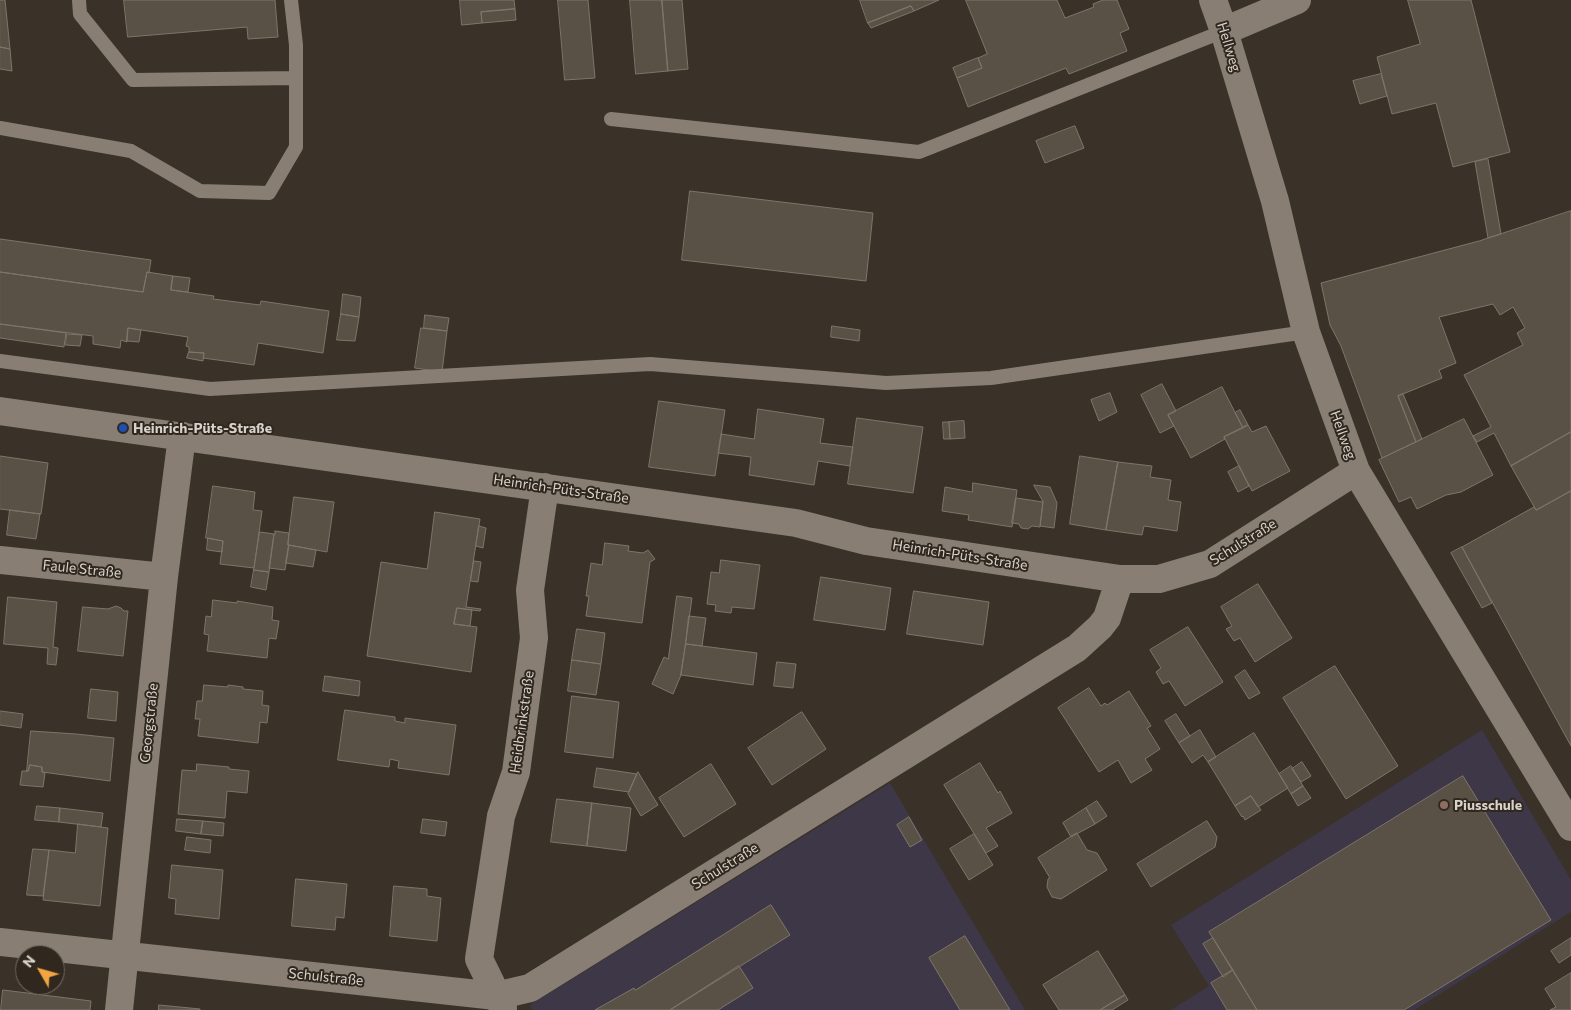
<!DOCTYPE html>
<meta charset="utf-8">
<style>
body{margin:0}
#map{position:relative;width:1571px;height:1010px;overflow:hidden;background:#3a3228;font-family:Commissioner,sans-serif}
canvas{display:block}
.north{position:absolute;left:15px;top:945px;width:50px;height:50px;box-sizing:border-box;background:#30281e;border:1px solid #736c64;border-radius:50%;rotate:308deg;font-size:14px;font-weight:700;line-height:20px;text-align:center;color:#d8d2cc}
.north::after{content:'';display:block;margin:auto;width:18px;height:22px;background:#f3a442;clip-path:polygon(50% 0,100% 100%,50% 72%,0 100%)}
</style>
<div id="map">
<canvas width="1571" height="1010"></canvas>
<div class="north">N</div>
</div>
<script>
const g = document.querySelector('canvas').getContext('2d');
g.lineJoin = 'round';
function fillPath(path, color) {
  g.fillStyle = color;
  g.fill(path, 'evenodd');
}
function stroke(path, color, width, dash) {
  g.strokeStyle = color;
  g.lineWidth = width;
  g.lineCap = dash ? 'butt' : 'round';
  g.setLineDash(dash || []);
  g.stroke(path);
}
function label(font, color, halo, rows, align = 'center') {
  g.font = font + ' Commissioner,sans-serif';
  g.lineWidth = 4;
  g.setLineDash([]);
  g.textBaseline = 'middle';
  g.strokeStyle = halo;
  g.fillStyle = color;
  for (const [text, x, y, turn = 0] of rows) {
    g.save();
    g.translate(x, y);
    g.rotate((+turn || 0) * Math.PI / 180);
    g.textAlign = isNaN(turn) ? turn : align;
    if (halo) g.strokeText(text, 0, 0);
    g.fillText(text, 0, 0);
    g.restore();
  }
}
fillPath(new Path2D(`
 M 1482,730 L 1571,880 L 1571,912 L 1414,1010 L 1171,1010 L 1209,986 L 1171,925 Z
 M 890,783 L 1025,1010 L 532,1010 L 530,1005 Z`), '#3e3748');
const building = new Path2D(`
 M 0,0 L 5,0 L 10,49 L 0,47 Z
 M 124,0 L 275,0 L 278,37 L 248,39 L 247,27 L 128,37 Z
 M 460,0 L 514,0 L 515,9 L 481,12 L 482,23 L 462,25 Z
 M 558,0 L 588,0 L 595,78 L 565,80 Z
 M 630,0 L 662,0 L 668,71 L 636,74 Z
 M 662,0 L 682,0 L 688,69 L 668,71 Z
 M 860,0 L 939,0 L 914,11 L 911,6 L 868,23 Z
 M 966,0 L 1057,0 L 1065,18 L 1094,7 L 1093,4 L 1103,0 L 1117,0 L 1129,29 L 1120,33 L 1127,51 L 1069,74 L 1066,68 L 968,107 L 957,78 L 982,68 L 978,58 L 987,54 Z
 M 1408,0 L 1471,0 L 1510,152 L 1453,167 L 1436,103 L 1392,114 L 1377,57 L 1420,44 Z
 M 911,6 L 914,11 L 871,28 L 868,23 Z
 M 515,9 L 516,20 L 482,23 L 481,12 Z
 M 0,47 L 10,49 L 12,71 L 0,69 Z
 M 978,58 L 982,68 L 957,78 L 953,68 Z
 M 1381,74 L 1387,96 L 1360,104 L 1353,81 Z
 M 1075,126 L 1084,148 L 1045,163 L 1036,141 Z
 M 1488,159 L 1501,234 L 1488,238 L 1475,162 Z
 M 690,191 L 873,213 L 866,281 L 682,260 Z
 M 1571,211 L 1571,432 L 1511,466 L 1494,433 L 1477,442 L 1473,436 L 1491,427 L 1464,375 L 1523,345 L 1517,333 L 1525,328 L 1513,307 L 1500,315 L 1493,304 L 1439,317 L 1456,363 L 1439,370 L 1442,378 L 1398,396 L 1416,442 L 1382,458 L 1341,346 L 1330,325 L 1321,283 L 1479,241 Z
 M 0,239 L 151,260 L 149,273 L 147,272 L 143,292 L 0,272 Z
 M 0,272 L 143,292 L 147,272 L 173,276 L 171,290 L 214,296 L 213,299 L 260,305 L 261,301 L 329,311 L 323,353 L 258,343 L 254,365 L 203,358 L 204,353 L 189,352 L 189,347 L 186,346 L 188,337 L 128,328 L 127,342 L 121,340 L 120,348 L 93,344 L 93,336 L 0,324 Z
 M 173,276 L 190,278 L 188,292 L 171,290 Z
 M 343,294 L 361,297 L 359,317 L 341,314 Z
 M 341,314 L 359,317 L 355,341 L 337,340 Z
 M 425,315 L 449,318 L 447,331 L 424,328 Z
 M 0,324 L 66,333 L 64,347 L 0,338 Z
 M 832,326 L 860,330 L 859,341 L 831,337 Z
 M 128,328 L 141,330 L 139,342 L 127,341 Z
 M 421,328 L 447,331 L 442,372 L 415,368 Z
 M 67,334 L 82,335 L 80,346 L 66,345 Z
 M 189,352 L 204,353 L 203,361 L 187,358 Z
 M 1162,384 L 1176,411 L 1168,415 L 1174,426 L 1160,433 L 1141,395 Z
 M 1222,387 L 1243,428 L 1224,437 L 1225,439 L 1191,458 L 1168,415 Z
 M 1110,393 L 1117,412 L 1099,421 L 1091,400 Z
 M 1403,394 L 1422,439 L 1416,442 L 1398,396 Z
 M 659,401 L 725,410 L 715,476 L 649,467 Z
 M 758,409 L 824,419 L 820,443 L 853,447 L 850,466 L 818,461 L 814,485 L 749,475 L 751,457 L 718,453 L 721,434 L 754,439 Z
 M 1240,410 L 1248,425 L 1243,428 L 1235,413 Z
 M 857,418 L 923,427 L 913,493 L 848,484 Z
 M 1464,419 L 1493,475 L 1461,492 L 1446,495 L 1417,509 L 1411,497 L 1399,502 L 1379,460 Z
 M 964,421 L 965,438 L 950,439 L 949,422 Z
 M 943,422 L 949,422 L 950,439 L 944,439 Z
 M 1248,425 L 1252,432 L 1266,426 L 1290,471 L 1252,491 L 1224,437 Z
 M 1571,432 L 1571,491 L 1536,510 L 1511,466 Z
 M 0,456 L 48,463 L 41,514 L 0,509 Z
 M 1080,456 L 1118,462 L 1106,530 L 1070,524 Z
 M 1118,462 L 1152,466 L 1150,477 L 1171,480 L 1168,500 L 1181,502 L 1177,531 L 1144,526 L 1142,535 L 1106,530 Z
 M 1239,466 L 1249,486 L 1238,492 L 1228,472 Z
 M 973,483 L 1017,490 L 1012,527 L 968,520 L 969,515 L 942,511 L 945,487 L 972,492 Z
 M 1034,485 L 1050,487 L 1057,503 L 1054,528 L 1040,526 L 1043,502 Z
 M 213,486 L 255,492 L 253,510 L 262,511 L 254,568 L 220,564 L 223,541 L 206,538 Z
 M 1571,491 L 1571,746 L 1462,547 L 1534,507 L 1536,510 Z
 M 294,497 L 334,502 L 327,552 L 288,545 Z
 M 1016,498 L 1043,502 L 1040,527 L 1032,526 L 1028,529 L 1021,528 L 1019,524 L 1012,523 Z
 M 10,510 L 40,514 L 36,539 L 7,535 Z
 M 435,512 L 480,519 L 466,607 L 481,609 L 480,611 L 457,608 L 454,624 L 477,627 L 471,672 L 367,656 L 381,562 L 427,569 Z
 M 479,526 L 486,528 L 483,548 L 476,546 Z
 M 275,531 L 289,533 L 288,545 L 289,545 L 285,570 L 269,568 L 274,534 L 275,534 Z
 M 260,532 L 274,534 L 269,572 L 254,570 Z
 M 208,538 L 223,541 L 222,552 L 207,550 Z
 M 605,543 L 629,546 L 628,551 L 643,553 L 648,550 L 655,559 L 650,562 L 642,623 L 586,616 L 589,596 L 586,596 L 591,563 L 602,565 Z
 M 289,545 L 316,550 L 313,567 L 286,563 Z
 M 1462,547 L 1492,603 L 1482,608 L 1451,553 Z
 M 721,560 L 760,565 L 754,609 L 732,607 L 731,613 L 715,611 L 716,605 L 707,604 L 711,572 L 719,573 Z
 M 474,561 L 481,562 L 478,582 L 471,581 Z
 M 254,570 L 269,572 L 266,590 L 251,587 Z
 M 821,577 L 891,588 L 885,630 L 814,620 Z
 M 1258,584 L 1292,638 L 1255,662 L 1240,638 L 1234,641 L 1226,629 L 1232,626 L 1221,607 Z
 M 914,591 L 989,602 L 983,645 L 907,634 Z
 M 677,596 L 692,598 L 681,675 L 673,694 L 652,684 L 664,657 L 668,659 Z
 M 8,597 L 57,602 L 53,647 L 58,648 L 56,665 L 47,664 L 48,648 L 4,644 Z
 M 213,600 L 237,603 L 237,601 L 273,607 L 272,620 L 279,621 L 276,639 L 269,638 L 267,658 L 207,651 L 209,635 L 204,634 L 206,616 L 211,617 Z
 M 83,607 L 108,609 L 116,606 L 121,608 L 124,611 L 128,611 L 123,656 L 78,651 Z
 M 457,608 L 472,610 L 470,626 L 454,624 Z
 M 689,616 L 706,618 L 702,646 L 686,644 Z
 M 1188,627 L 1223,682 L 1185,706 L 1169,681 L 1163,684 L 1156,672 L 1161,668 L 1150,650 Z
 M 577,629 L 605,633 L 601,664 L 572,660 Z
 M 686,644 L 757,653 L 753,685 L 681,675 Z
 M 572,660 L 601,664 L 596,695 L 568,691 Z
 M 777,662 L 796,664 L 793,688 L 774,686 Z
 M 1335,666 L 1398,766 L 1346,799 L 1283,698 Z
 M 1245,670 L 1260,693 L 1249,699 L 1235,677 Z
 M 325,676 L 360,681 L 359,696 L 323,691 Z
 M 204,685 L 228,687 L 228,685 L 243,687 L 243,689 L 263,691 L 262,705 L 269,706 L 267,723 L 260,722 L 258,743 L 198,736 L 200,719 L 195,719 L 197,701 L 202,701 Z
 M 1089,688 L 1101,706 L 1105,703 L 1107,705 L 1129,691 L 1151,726 L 1147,728 L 1160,749 L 1145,759 L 1152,770 L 1131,783 L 1118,760 L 1099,772 L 1058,708 Z
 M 91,689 L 118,692 L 116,721 L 88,718 Z
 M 572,696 L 619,702 L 613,758 L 565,752 Z
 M 345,710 L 395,717 L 395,721 L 405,723 L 405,718 L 456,725 L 449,775 L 398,768 L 399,761 L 390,759 L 389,767 L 338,760 Z
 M 0,711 L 23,714 L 21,728 L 0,725 Z
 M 802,712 L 826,749 L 772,785 L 748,748 Z
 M 1176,714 L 1190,736 L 1179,743 L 1165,721 Z
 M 1200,730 L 1216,757 L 1208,762 L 1203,755 L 1192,763 L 1179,743 Z
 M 31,731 L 76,734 L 114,738 L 110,781 L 42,772 L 42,767 L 30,765 L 28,771 L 27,771 Z
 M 1254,733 L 1288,788 L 1258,807 L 1251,796 L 1235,806 L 1208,762 Z
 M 1302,762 L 1311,776 L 1301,782 L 1292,769 Z
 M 980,763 L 998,793 L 1000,791 L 1012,813 L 986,828 L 998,846 L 986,853 L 944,785 Z
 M 197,764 L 229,767 L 229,769 L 249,771 L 247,793 L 227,791 L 225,818 L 178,814 L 182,770 L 196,771 Z
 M 711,764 L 736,804 L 684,837 L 659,798 Z
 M 30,765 L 42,767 L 42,772 L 45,773 L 43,787 L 20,785 L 22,771 L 28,771 Z
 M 1291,766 L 1303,786 L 1291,794 L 1279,774 Z
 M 597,768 L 637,774 L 629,792 L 594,787 Z
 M 638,772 L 658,805 L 641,816 L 628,794 Z
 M 1463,776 L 1551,920 L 1404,1010 L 1257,1010 L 1209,932 Z
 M 1303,786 L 1311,798 L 1298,806 L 1291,794 Z
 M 1251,796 L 1261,810 L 1245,820 L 1243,816 L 1242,817 L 1235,806 Z
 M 557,799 L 592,803 L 587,846 L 551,842 Z
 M 1097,801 L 1107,816 L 1095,824 L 1086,808 Z
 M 592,803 L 631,808 L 626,851 L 587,846 Z
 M 37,806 L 60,808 L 59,822 L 35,820 Z
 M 60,808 L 103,813 L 101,827 L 59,822 Z
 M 1086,808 L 1095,824 L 1071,837 L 1063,823 Z
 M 909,817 L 922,840 L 910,847 L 897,825 Z
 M 177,819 L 203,821 L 201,834 L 176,831 Z
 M 423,819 L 447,822 L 445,836 L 421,833 Z
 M 203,821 L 224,823 L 223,836 L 201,834 Z
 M 1207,821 L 1217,837 L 1215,847 L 1151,887 L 1137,864 Z
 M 78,824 L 108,828 L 100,906 L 43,900 L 49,850 L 75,853 Z
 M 1077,833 L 1087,850 L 1097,853 L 1107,870 L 1061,899 L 1052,897 L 1047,887 L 1048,879 L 1050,878 L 1038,858 Z
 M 974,834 L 993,865 L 969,880 L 950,849 Z
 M 187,837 L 211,840 L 210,853 L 185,850 Z
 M 33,849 L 49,850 L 43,896 L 27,895 Z
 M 172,865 L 223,870 L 219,919 L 175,914 L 176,899 L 169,898 Z
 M 296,879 L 347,884 L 344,918 L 336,917 L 335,930 L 292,926 Z
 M 394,886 L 427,889 L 427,896 L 441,898 L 437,941 L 390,936 Z
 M 771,905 L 790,935 L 670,1010 L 595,1010 L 634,988 L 635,990 Z
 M 965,936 L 1010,1010 L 960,1010 L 929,958 Z
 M 1213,938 L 1233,970 L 1223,977 L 1203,944 Z
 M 1571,938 L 1571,955 L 1559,963 L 1551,951 Z
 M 1098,951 L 1125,995 L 1100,1010 L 1059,1010 L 1043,985 Z
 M 739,966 L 753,988 L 718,1010 L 670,1010 Z
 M 1233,970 L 1257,1010 L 1227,1010 L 1211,983 Z
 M 1571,973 L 1571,1010 L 1550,1010 L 1556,1007 L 1545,989 Z
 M 3,990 L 91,1001 L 90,1010 L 1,1010 Z
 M 1125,995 L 1128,1000 L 1112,1010 L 1100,1010 Z
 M 159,1005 L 200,1009 L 200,1010 L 159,1010 Z`);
fillPath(building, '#5a5146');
stroke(building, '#7e7569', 1);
stroke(new Path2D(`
 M 79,0 L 80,14 L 133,80 L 296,78
 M 611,119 L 919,152 L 1224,31
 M 0,128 L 131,151 L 200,191 L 269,193 L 296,147 L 296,45 L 291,0
 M 0,361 L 210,389 L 650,364 L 886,383 L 991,378 L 1306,332`), '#887e73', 14);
stroke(new Path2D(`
 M 1213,0 L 1224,31 L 1275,201 L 1306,332 L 1356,471 L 1571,827
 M 1224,31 L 1297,0
 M 0,411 L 796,523 L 866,541 L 1120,579 L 1159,579 L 1210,564 L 1356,471
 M 0,560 L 164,577
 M 0,942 L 496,996 L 530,988 L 1077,648 L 1100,627 L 1107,618 L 1120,579
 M 503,1008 L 479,959 L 501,816 L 516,772 L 534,638 L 530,590 L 545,487
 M 119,1010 L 164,577 L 182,436`), '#887e73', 28);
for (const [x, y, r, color] of [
 [123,428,5,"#1a4fb4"],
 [1444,805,5,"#8d6e63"]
]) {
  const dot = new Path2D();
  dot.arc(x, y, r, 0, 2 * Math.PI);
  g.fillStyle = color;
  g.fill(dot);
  stroke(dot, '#30281e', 2);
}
label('14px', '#d8d2cc', '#30281e', [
 ["Hellweg",1229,47,73],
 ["Hellweg",1343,435,70],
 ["Heinrich-Püts-Straße",561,489,8],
 ["Schulstraße",1243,542,-32],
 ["Heinrich-Püts-Straße",960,555,9],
 ["Faule Straße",82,569,6],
 ["Heidbrinkstraße",522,722,-82],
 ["Georgstraße",149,723,-84],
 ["Schulstraße",725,866,-32],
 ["Schulstraße",326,977,6]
]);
label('bold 14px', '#d8d2cc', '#30281e', [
 ["Heinrich-Püts-Straße",133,428],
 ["Piusschule",1454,805]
], 'left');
</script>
